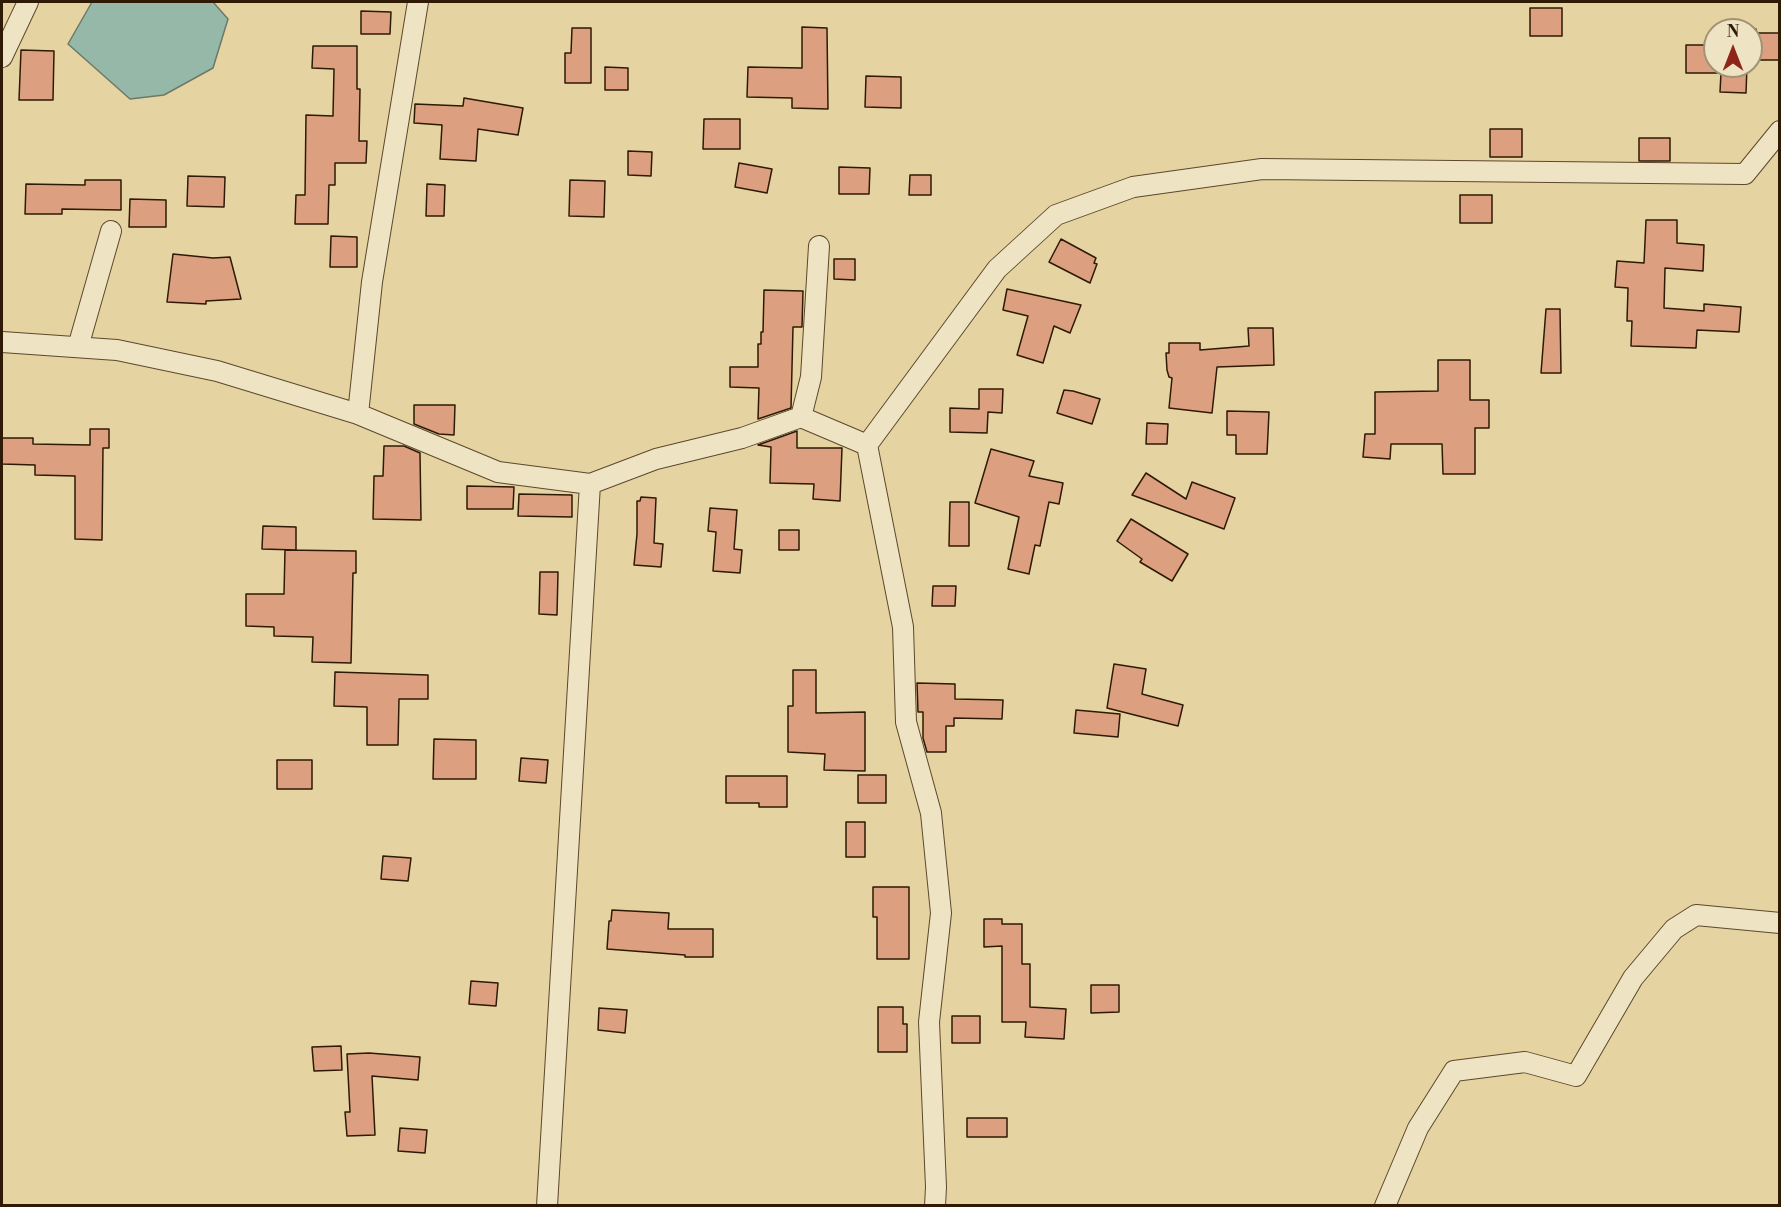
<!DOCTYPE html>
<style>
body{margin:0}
#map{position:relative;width:1781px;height:1207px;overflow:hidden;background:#e5d4a1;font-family:"Libre Bodoni",serif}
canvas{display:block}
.frame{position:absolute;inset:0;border:3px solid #2e1a05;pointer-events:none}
.north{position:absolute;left:1703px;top:18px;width:60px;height:60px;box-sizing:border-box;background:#eee3c2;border:2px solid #a19376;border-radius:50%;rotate:0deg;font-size:16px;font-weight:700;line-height:24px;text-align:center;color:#2e1a05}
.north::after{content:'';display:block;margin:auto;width:21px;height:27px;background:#8f2418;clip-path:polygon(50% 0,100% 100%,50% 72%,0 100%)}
</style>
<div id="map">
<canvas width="1781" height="1207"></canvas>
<div class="frame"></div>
<div class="north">N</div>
</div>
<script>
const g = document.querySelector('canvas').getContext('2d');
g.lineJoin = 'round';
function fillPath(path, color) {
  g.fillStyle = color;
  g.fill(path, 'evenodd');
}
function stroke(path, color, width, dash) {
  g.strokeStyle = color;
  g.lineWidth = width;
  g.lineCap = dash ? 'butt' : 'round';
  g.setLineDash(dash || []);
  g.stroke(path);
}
const water = new Path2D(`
 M 92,2 L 213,2 L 228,19 L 213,68 L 164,95 L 130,99 L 68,44 Z`);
fillPath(water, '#96b8a9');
stroke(water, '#6c7967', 1.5);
const building = new Path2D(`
 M 1530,8 L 1562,8 L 1562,36 L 1530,36 Z
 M 361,11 L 391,12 L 390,34 L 361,34 Z
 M 802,27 L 827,28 L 828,109 L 792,108 L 792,98 L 747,97 L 748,67 L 802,68 Z
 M 572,28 L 591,28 L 591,83 L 565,83 L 565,53 L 571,53 Z
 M 1725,29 L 1756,29 L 1756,33 L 1779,33 L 1779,60 L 1751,60 L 1751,30 Z
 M 1686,45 L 1715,45 L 1715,66 L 1747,66 L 1746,93 L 1720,92 L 1721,73 L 1686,73 Z
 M 313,46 L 357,46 L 357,89 L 360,89 L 359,141 L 367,141 L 366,163 L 335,163 L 335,185 L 329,185 L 328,224 L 295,224 L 296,195 L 305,195 L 306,115 L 333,116 L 334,69 L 312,68 Z
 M 21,50 L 54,51 L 53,100 L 19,100 Z
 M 605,67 L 628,68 L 628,90 L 605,90 Z
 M 866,76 L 901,77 L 901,108 L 865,107 Z
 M 464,98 L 523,108 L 518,135 L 478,129 L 476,161 L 440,159 L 442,125 L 414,123 L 415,104 L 463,106 Z
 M 704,119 L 740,119 L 740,149 L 703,149 Z
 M 1490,129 L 1522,129 L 1522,157 L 1490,157 Z
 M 1639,138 L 1670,138 L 1670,161 L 1639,161 Z
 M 628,151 L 652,152 L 651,176 L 628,175 Z
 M 739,163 L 772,169 L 767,193 L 735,187 Z
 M 839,167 L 870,168 L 869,194 L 839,194 Z
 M 910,175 L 931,175 L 931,195 L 909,195 Z
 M 188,176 L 225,177 L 224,207 L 187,206 Z
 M 85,180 L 121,180 L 121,210 L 62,209 L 62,214 L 25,214 L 26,184 L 85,185 Z
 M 570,180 L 605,181 L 604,217 L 569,216 Z
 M 427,184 L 445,185 L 444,216 L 426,216 Z
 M 1460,195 L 1492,195 L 1492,223 L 1460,223 Z
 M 130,199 L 166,200 L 166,227 L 129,227 Z
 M 1646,220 L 1677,220 L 1677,243 L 1704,245 L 1703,271 L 1665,268 L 1664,308 L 1704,311 L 1704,304 L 1741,307 L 1739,332 L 1697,330 L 1696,348 L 1631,346 L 1632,321 L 1627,321 L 1628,288 L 1615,287 L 1617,261 L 1644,263 Z
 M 331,236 L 357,237 L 357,267 L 330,267 Z
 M 1061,239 L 1096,258 L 1094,263 L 1097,264 L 1090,283 L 1049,262 Z
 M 173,254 L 213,258 L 230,257 L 241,299 L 206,301 L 206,304 L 167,302 Z
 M 834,259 L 855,259 L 855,280 L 834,279 Z
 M 1007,289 L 1081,305 L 1070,333 L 1054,326 L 1043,363 L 1017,355 L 1028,316 L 1003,310 Z
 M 764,290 L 803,291 L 802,327 L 793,327 L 791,408 L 758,419 L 759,388 L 730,387 L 730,367 L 758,367 L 758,344 L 761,344 L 761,332 L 763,332 Z
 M 1546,309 L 1560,309 L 1561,373 L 1541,373 Z
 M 1248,328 L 1273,328 L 1274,365 L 1217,367 L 1212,413 L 1169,408 L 1172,378 L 1169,377 L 1167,370 L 1166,353 L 1169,353 L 1169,343 L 1200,343 L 1200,350 L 1249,346 Z
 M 1438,360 L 1470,360 L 1470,400 L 1489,400 L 1489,428 L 1475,428 L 1475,474 L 1443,474 L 1442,444 L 1391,444 L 1390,459 L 1363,457 L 1365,434 L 1375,434 L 1375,392 L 1438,391 Z
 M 979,389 L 1003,389 L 1002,413 L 988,412 L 987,433 L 950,432 L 950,408 L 979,409 Z
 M 1064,390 L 1073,391 L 1100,399 L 1092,424 L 1057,413 Z
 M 414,405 L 455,405 L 454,435 L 439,434 L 414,424 Z
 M 1227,411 L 1269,412 L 1267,454 L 1236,454 L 1236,435 L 1227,435 Z
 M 1147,423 L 1168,424 L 1167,444 L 1146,444 Z
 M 90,429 L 109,429 L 109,448 L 103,448 L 102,540 L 75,539 L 75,476 L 35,475 L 35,465 L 2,464 L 2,438 L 33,438 L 33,444 L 90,445 Z
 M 797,431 L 797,448 L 842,448 L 840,501 L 813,499 L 814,484 L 770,483 L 771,447 L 758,445 Z
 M 384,446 L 404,446 L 420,453 L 421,520 L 373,519 L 374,476 L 383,476 Z
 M 991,449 L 1034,461 L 1029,476 L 1063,483 L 1059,504 L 1049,502 L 1040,546 L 1035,545 L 1029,574 L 1008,569 L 1019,517 L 975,503 Z
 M 1146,473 L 1186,499 L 1192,482 L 1235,498 L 1224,529 L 1132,495 Z
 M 467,486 L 514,487 L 513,509 L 467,509 Z
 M 519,494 L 572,495 L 572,517 L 518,516 Z
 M 641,497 L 656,498 L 654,543 L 663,544 L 661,567 L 634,565 L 637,534 L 637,501 L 640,501 Z
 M 950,502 L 969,502 L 969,546 L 949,546 Z
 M 710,508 L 737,510 L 734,549 L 742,550 L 740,573 L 713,571 L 716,532 L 708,531 Z
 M 1131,519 L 1188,554 L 1172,581 L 1140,562 L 1142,559 L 1117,541 Z
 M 263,526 L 296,527 L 296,550 L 262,549 Z
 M 779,530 L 799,530 L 799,550 L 779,550 Z
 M 285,550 L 356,551 L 356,573 L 353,573 L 351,663 L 312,662 L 313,637 L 274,636 L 274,627 L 246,626 L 246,594 L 284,594 Z
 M 540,572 L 558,572 L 557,615 L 539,614 Z
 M 933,586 L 956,586 L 955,606 L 932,606 Z
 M 1114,664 L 1146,669 L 1142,694 L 1183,705 L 1178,726 L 1107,708 Z
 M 793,670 L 816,670 L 816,713 L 865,712 L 865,771 L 824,770 L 825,754 L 788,752 L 788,706 L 793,706 Z
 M 335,672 L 428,675 L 428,699 L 399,699 L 398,745 L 367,745 L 367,707 L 334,706 Z
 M 917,683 L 955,684 L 955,699 L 1003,700 L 1002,719 L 954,718 L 954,726 L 946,726 L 946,752 L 927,752 L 923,738 L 923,712 L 918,712 Z
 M 1076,710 L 1120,714 L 1118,737 L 1074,733 Z
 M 434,739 L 476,740 L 476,779 L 433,779 Z
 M 521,758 L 548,760 L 546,783 L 519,781 Z
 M 277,760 L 312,760 L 312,789 L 277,789 Z
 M 858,775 L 886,775 L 886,803 L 858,803 Z
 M 726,776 L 787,776 L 787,807 L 759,807 L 759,803 L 726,803 Z
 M 846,822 L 865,822 L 865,857 L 846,857 Z
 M 383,856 L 411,858 L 408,881 L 381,879 Z
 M 873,887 L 909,887 L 909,959 L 877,959 L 877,917 L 873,917 Z
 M 612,910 L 669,913 L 668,929 L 713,929 L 713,957 L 685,957 L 685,955 L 607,949 L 609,921 L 611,921 Z
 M 984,919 L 1002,919 L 1002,924 L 1022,924 L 1022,964 L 1030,964 L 1030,1007 L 1066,1009 L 1064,1039 L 1025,1037 L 1026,1022 L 1002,1022 L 1002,946 L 984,947 Z
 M 471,981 L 498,983 L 496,1006 L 469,1004 Z
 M 1091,985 L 1119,985 L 1119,1012 L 1091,1013 Z
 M 878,1007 L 903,1007 L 903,1024 L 907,1024 L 907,1052 L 878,1052 Z
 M 599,1008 L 627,1010 L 625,1033 L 598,1030 Z
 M 952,1016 L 980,1016 L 980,1043 L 952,1043 Z
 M 341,1046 L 342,1070 L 314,1071 L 312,1047 Z
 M 369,1053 L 420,1057 L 418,1080 L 372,1076 L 375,1135 L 347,1136 L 345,1112 L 350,1112 L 347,1054 Z
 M 967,1118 L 1007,1118 L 1007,1137 L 967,1137 Z
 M 400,1128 L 427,1130 L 425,1153 L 398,1151 Z`);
fillPath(building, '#dc9f80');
stroke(building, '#2e1a05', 1.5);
const minor = new Path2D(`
 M 2,57 L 28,2
 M 2,342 L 117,350 L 217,371 L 358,414 L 498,472 L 590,484 L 656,459 L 742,438 L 801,417 L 811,377 L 819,246
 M 78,347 L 111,231
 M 358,414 L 372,282 L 418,2
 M 801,417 L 867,445
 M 547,1206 L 590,484
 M 935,1206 L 936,1187 L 929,1022 L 941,913 L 931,813 L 906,722 L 903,627 L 867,445 L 997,269 L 1056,215 L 1133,187 L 1262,169 L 1745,174 L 1780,131
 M 1385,1206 L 1418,1128 L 1454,1071 L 1525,1062 L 1576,1076 L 1633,978 L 1674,929 L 1696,915 L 1780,923`);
stroke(minor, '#5c482c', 22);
stroke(minor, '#eee3c2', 20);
</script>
